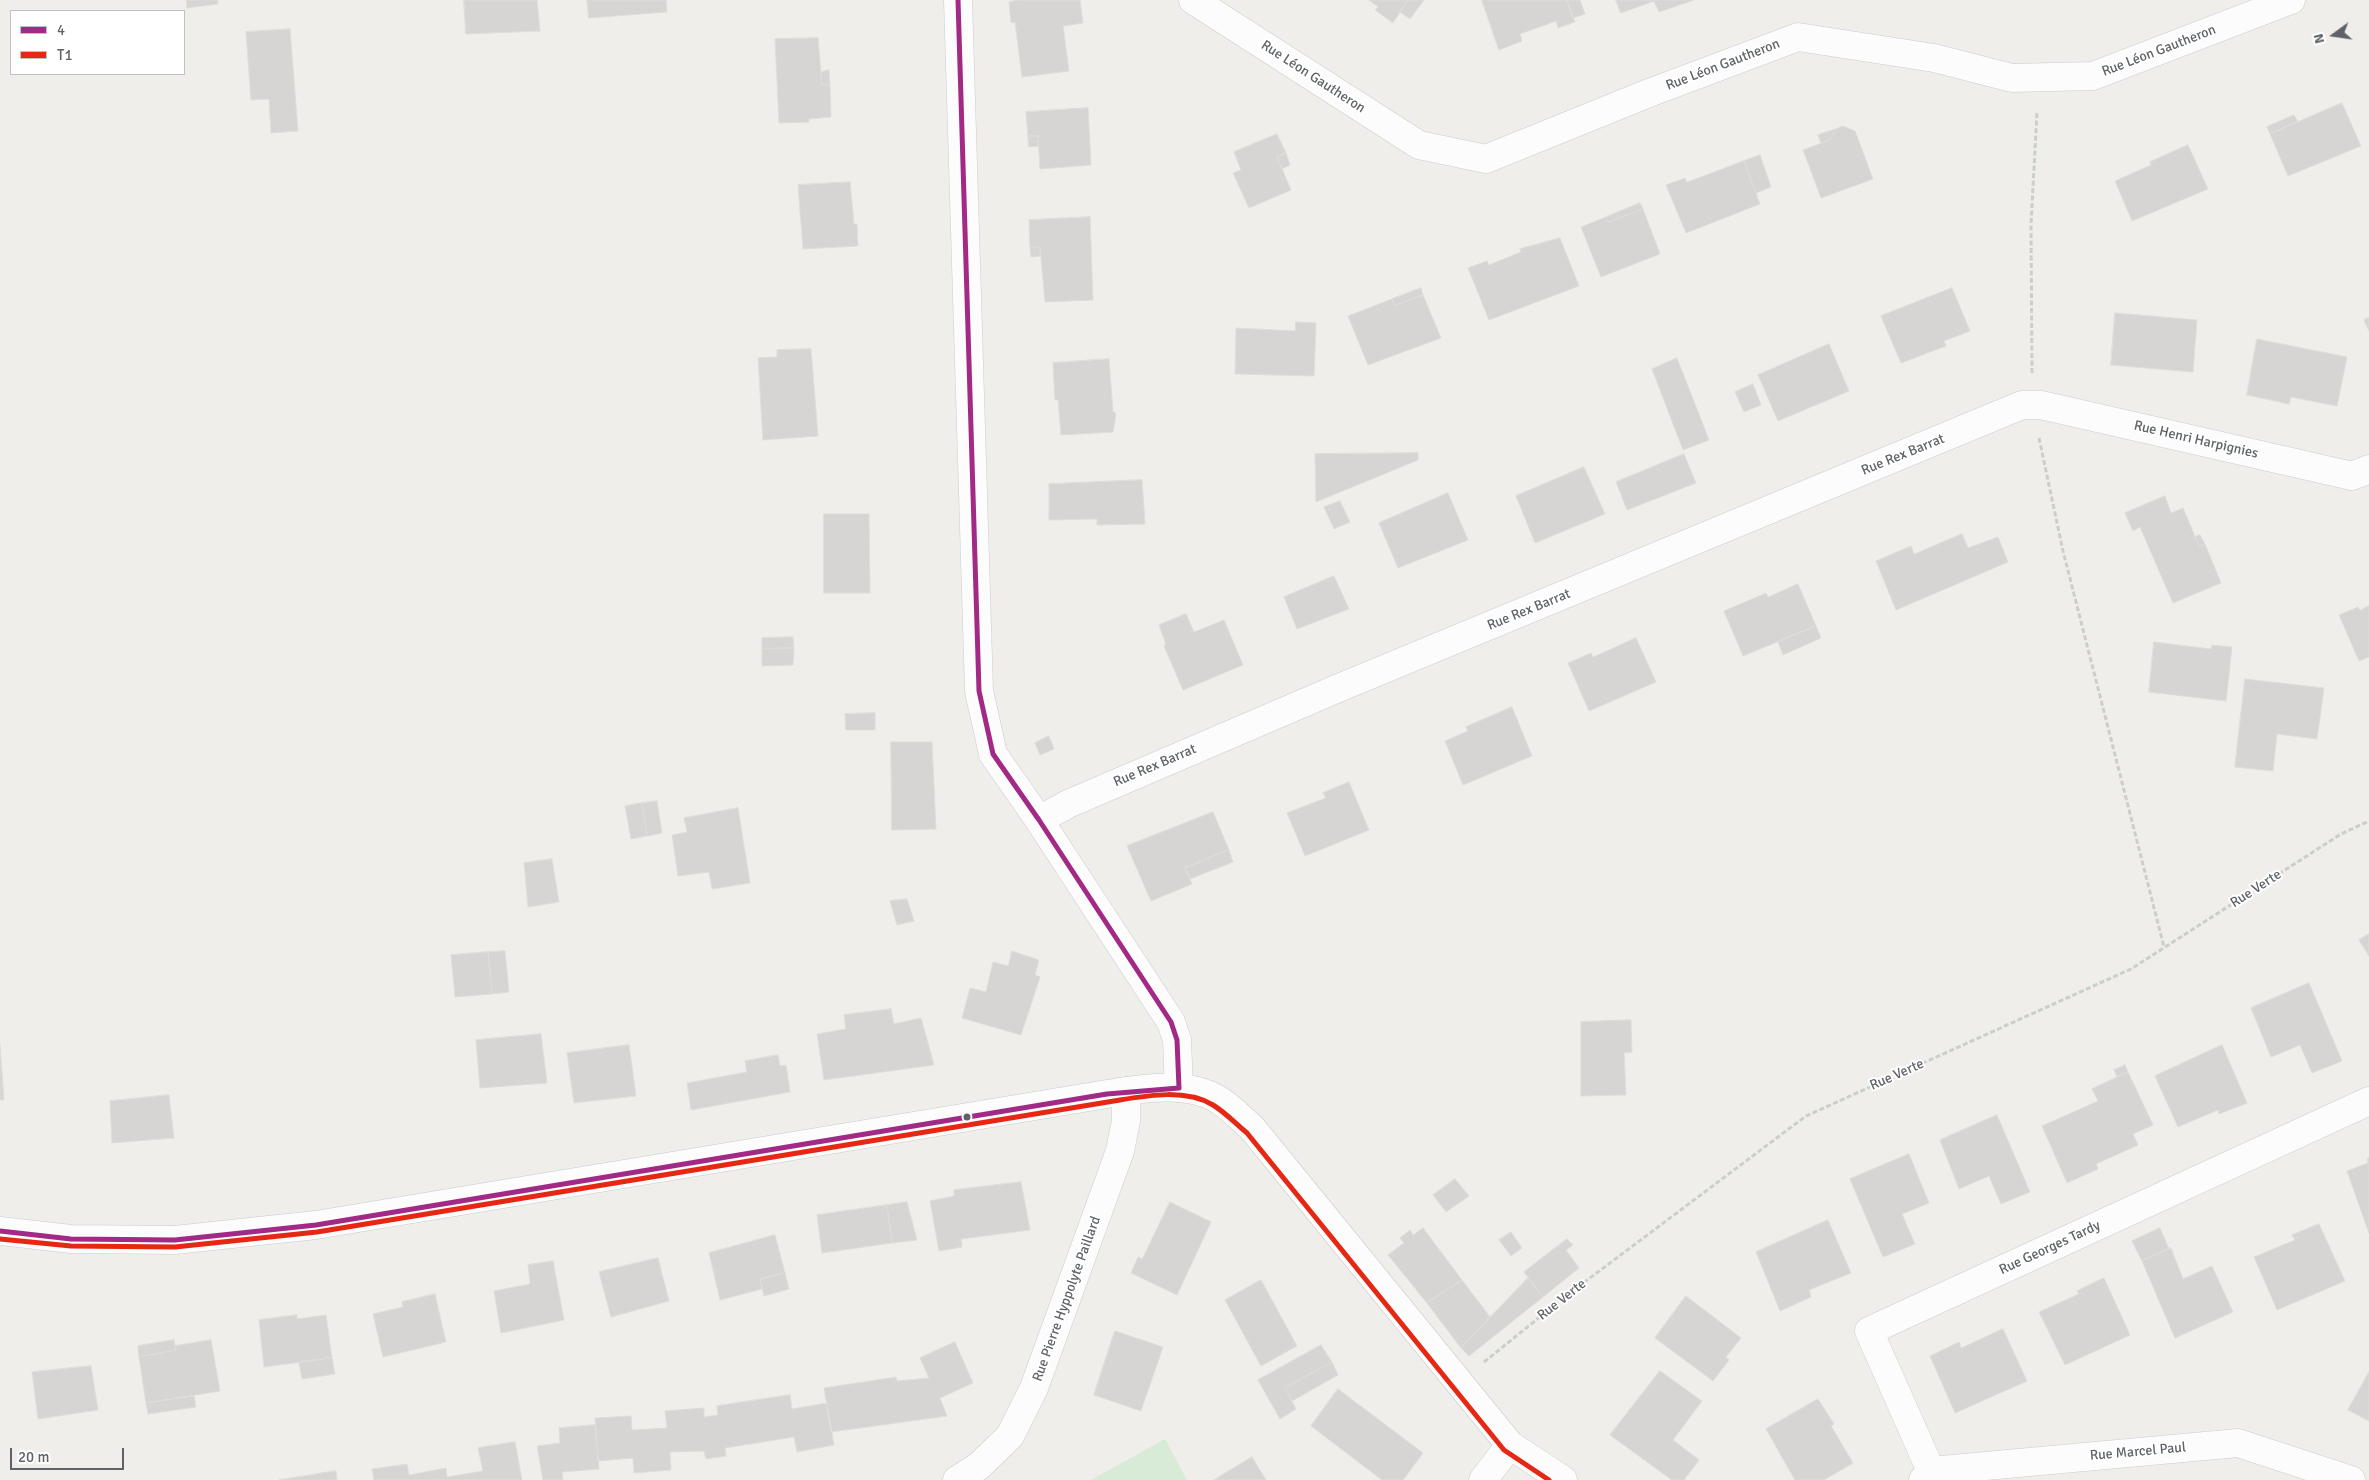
<!DOCTYPE html>
<meta charset="utf-8">
<style>
body{margin:0}
#map{position:relative;width:2369px;height:1480px;overflow:hidden;background:#efeeea;font-family:Signika,sans-serif}
canvas{display:block}
.legend{position:absolute;left:10px;top:10px;width:175px;height:65px;box-sizing:border-box;background:#fff;border:1px solid #bfc1c3;margin:0;padding:6px 9px;list-style:none;font-size:15px;color:#5f6368}
.legend li{display:flex;align-items:center;gap:10px;height:25px}
.legend b{width:25px;border:1px solid #bfc1c3}
.north{position:absolute;left:2309px;top:10px;width:50px;height:50px;-webkit-text-stroke:4px #fff;paint-order:stroke;rotate:256deg;font-size:14px;font-weight:700;line-height:20px;text-align:center;color:#5f6368}
.north::after{content:'';display:block;margin:auto;width:18px;height:22px;background:#5f6368;clip-path:polygon(50% 0,100% 100%,50% 72%,0 100%)}
.scale{position:absolute;left:10px;top:1448px;width:114px;height:22px;box-sizing:border-box;border:2px solid #5f6368;border-top:0;padding-left:6px;font-size:15px;line-height:18px;white-space:nowrap;color:#5f6368;-webkit-text-stroke:4px #fff;paint-order:stroke}
</style>
<div id="map">
<canvas width="2369" height="1480"></canvas>
<ul class="legend">
<li><b style="height:6px;background:#a22986"></b>4</li>
<li><b style="height:6px;background:#e52713"></b>T1</li>
</ul>
<div class="north">N</div>
<div class="scale">20 m</div>
</div>
<script>
const g = document.querySelector('canvas').getContext('2d');
g.lineJoin = 'round';
function fillPath(path, color) {
  g.fillStyle = color;
  g.fill(path, 'evenodd');
}
function stroke(path, color, width, dash) {
  g.strokeStyle = color;
  g.lineWidth = width;
  g.lineCap = dash ? 'butt' : 'round';
  g.setLineDash(dash || []);
  g.stroke(path);
}
function label(font, color, halo, rows, align = 'center') {
  g.font = font + ' Signika,sans-serif';
  g.lineWidth = 4;
  g.setLineDash([]);
  g.textBaseline = 'middle';
  g.strokeStyle = halo;
  g.fillStyle = color;
  for (const [text, x, y, turn = 0] of rows) {
    g.save();
    g.translate(x, y);
    g.rotate((+turn || 0) * Math.PI / 180);
    g.textAlign = isNaN(turn) ? turn : align;
    if (halo) g.strokeText(text, 0, 0);
    g.fillText(text, 0, 0);
    g.restore();
  }
}
fillPath(new Path2D(`
 M 1165,1439 L 1187,1480 L 1091,1480 Z`), '#d8ebd6');
const building = new Path2D(`
 M 187,0 L 217,0 L 218,4 L 187,8 Z
 M 464,0 L 537,0 L 540,31 L 466,34 Z
 M 587,0 L 666,0 L 667,12 L 589,18 Z
 M 1020,0 L 1080,0 L 1083,23 L 1063,26 L 1069,71 L 1022,77 L 1015,22 L 1011,23 L 1009,2 Z
 M 1369,0 L 1408,0 L 1393,23 L 1375,10 L 1378,7 Z
 M 1408,0 L 1424,0 L 1410,19 L 1400,12 Z
 M 1482,0 L 1567,0 L 1575,22 L 1558,28 L 1556,21 L 1520,34 L 1522,41 L 1499,50 Z
 M 1567,0 L 1580,0 L 1585,14 L 1573,18 Z
 M 1616,0 L 1694,0 L 1659,12 L 1654,1 L 1621,13 Z
 M 290,29 L 298,131 L 271,133 L 269,99 L 251,100 L 246,32 Z
 M 818,38 L 822,85 L 830,85 L 831,117 L 809,119 L 809,122 L 779,123 L 775,39 Z
 M 829,70 L 830,85 L 822,85 L 821,72 Z
 M 2342,103 L 2361,146 L 2288,176 L 2270,134 Z
 M 1088,108 L 1091,165 L 1040,169 L 1038,136 L 1028,136 L 1026,112 Z
 M 2294,115 L 2298,122 L 2270,134 L 2267,127 Z
 M 1843,126 L 1855,131 L 1873,179 L 1821,198 L 1803,150 L 1830,140 L 1836,129 Z
 M 1836,129 L 1830,140 L 1821,143 L 1818,135 Z
 M 1277,134 L 1286,153 L 1277,157 L 1291,190 L 1249,208 L 1233,173 L 1241,170 L 1234,152 Z
 M 1028,136 L 1038,136 L 1039,146 L 1029,147 Z
 M 2188,145 L 2208,189 L 2132,221 L 2115,181 L 2151,165 L 2150,162 Z
 M 1286,153 L 1290,165 L 1282,169 L 1277,157 Z
 M 1760,155 L 1771,187 L 1756,193 L 1744,161 Z
 M 1744,161 L 1760,204 L 1686,233 L 1666,185 L 1685,178 L 1687,182 Z
 M 850,182 L 854,224 L 857,224 L 858,246 L 803,249 L 798,185 Z
 M 1640,203 L 1643,209 L 1608,222 L 1606,217 Z
 M 1643,209 L 1660,254 L 1601,277 L 1581,227 L 1606,217 L 1608,222 Z
 M 1090,217 L 1093,300 L 1045,302 L 1040,247 L 1030,248 L 1029,220 Z
 M 1560,238 L 1579,286 L 1489,320 L 1468,268 L 1487,261 L 1489,265 L 1521,252 L 1520,249 Z
 M 1040,247 L 1040,256 L 1031,257 L 1030,248 Z
 M 1421,288 L 1423,295 L 1395,305 L 1392,299 Z
 M 1952,288 L 1970,331 L 1944,341 L 1946,346 L 1901,363 L 1881,316 Z
 M 1423,295 L 1441,338 L 1368,365 L 1348,316 L 1392,299 L 1395,305 Z
 M 2115,313 L 2197,320 L 2193,372 L 2111,365 Z
 M 2369,318 L 2369,331 L 2364,320 Z
 M 1296,322 L 1316,323 L 1314,376 L 1235,374 L 1236,328 L 1295,331 Z
 M 2257,339 L 2347,357 L 2337,406 L 2291,397 L 2289,404 L 2247,395 Z
 M 1829,344 L 1849,391 L 1778,421 L 1758,375 Z
 M 811,349 L 818,436 L 763,440 L 758,358 L 777,357 L 777,350 Z
 M 1677,358 L 1709,440 L 1683,450 L 1652,369 Z
 M 1109,359 L 1113,411 L 1116,414 L 1113,432 L 1061,435 L 1058,400 L 1055,400 L 1053,363 Z
 M 1753,384 L 1761,405 L 1744,412 L 1735,392 Z
 M 1418,453 L 1418,460 L 1316,502 L 1315,454 Z
 M 1684,454 L 1696,483 L 1627,510 L 1616,482 Z
 M 1584,467 L 1605,514 L 1535,543 L 1516,496 Z
 M 1142,480 L 1145,524 L 1097,525 L 1097,519 L 1049,520 L 1049,484 Z
 M 1448,493 L 1468,540 L 1398,568 L 1379,523 Z
 M 2165,496 L 2171,513 L 2183,508 L 2199,546 L 2205,544 L 2221,583 L 2173,603 L 2140,527 L 2133,531 L 2125,513 Z
 M 1340,501 L 1350,522 L 1334,529 L 1324,507 Z
 M 824,514 L 869,514 L 870,593 L 824,593 Z
 M 1962,534 L 1968,548 L 1998,537 L 2008,562 L 1896,610 L 1876,561 L 1911,546 L 1914,554 Z
 M 2200,535 L 2205,544 L 2199,546 L 2195,537 Z
 M 1334,576 L 1349,609 L 1297,629 L 1284,597 Z
 M 1798,584 L 1816,626 L 1743,656 L 1724,611 L 1766,593 L 1768,597 Z
 M 2369,606 L 2369,657 L 2359,661 L 2339,615 L 2358,607 L 2360,610 Z
 M 1186,614 L 1194,632 L 1224,620 L 1243,665 L 1183,690 L 1164,646 L 1166,644 L 1159,625 Z
 M 1816,626 L 1821,638 L 1783,655 L 1778,642 Z
 M 793,637 L 794,648 L 762,649 L 762,638 Z
 M 1636,638 L 1656,682 L 1589,711 L 1568,663 L 1591,653 L 1593,657 Z
 M 2154,642 L 2211,649 L 2212,645 L 2232,647 L 2226,701 L 2149,692 Z
 M 794,648 L 793,665 L 762,666 L 762,649 Z
 M 2245,679 L 2324,688 L 2317,739 L 2277,734 L 2273,771 L 2235,767 Z
 M 1512,707 L 1532,756 L 1463,785 L 1445,741 L 1468,731 L 1466,727 Z
 M 875,713 L 875,730 L 846,730 L 845,714 Z
 M 1049,736 L 1054,749 L 1040,755 L 1035,743 Z
 M 891,742 L 932,742 L 936,829 L 892,830 Z
 M 1349,782 L 1369,830 L 1305,856 L 1287,813 L 1326,798 L 1323,793 Z
 M 657,801 L 662,833 L 647,836 L 642,803 Z
 M 642,803 L 647,836 L 631,839 L 625,806 Z
 M 738,808 L 750,883 L 712,889 L 709,872 L 678,876 L 672,835 L 687,832 L 684,818 Z
 M 1213,812 L 1229,850 L 1185,868 L 1192,884 L 1151,901 L 1127,846 Z
 M 1229,850 L 1233,862 L 1190,879 L 1185,868 Z
 M 552,859 L 559,902 L 528,907 L 524,863 Z
 M 907,899 L 914,921 L 897,925 L 890,901 Z
 M 2369,934 L 2369,956 L 2359,940 Z
 M 505,951 L 509,992 L 492,994 L 488,952 Z
 M 1012,951 L 1039,960 L 1035,975 L 1040,977 L 1021,1035 L 962,1018 L 970,988 L 986,992 L 993,962 L 1008,966 Z
 M 488,952 L 492,994 L 455,997 L 451,955 Z
 M 2309,983 L 2342,1061 L 2312,1073 L 2300,1045 L 2271,1057 L 2251,1008 Z
 M 891,1009 L 894,1024 L 921,1018 L 934,1065 L 824,1080 L 817,1034 L 846,1029 L 844,1015 Z
 M 1631,1020 L 1632,1052 L 1624,1053 L 1626,1095 L 1581,1096 L 1581,1022 Z
 M 541,1034 L 547,1083 L 480,1088 L 476,1040 Z
 M 0,1045 L 4,1100 L 0,1100 Z
 M 629,1045 L 636,1096 L 574,1103 L 567,1053 Z
 M 2222,1045 L 2247,1103 L 2219,1114 L 2218,1110 L 2178,1127 L 2155,1076 Z
 M 778,1055 L 780,1066 L 786,1065 L 790,1092 L 691,1110 L 687,1083 L 747,1072 L 745,1061 Z
 M 2125,1065 L 2128,1072 L 2117,1077 L 2114,1070 Z
 M 2128,1072 L 2153,1125 L 2133,1134 L 2138,1145 L 2096,1164 L 2098,1169 L 2067,1183 L 2042,1126 L 2098,1101 L 2092,1089 Z
 M 169,1095 L 174,1138 L 112,1143 L 110,1101 Z
 M 1997,1115 L 2030,1192 L 2001,1204 L 1989,1176 L 1959,1189 L 1940,1140 Z
 M 1909,1154 L 1929,1203 L 1902,1214 L 1915,1244 L 1883,1257 L 1850,1179 Z
 M 2369,1158 L 2369,1233 L 2347,1171 L 2368,1163 L 2367,1159 Z
 M 1455,1179 L 1469,1196 L 1446,1212 L 1433,1195 Z
 M 1021,1182 L 1030,1230 L 961,1239 L 962,1247 L 939,1251 L 930,1201 L 954,1196 L 954,1190 Z
 M 907,1202 L 917,1240 L 892,1243 L 887,1205 Z
 M 1170,1202 L 1211,1222 L 1177,1295 L 1131,1273 L 1138,1257 L 1142,1259 Z
 M 887,1205 L 892,1243 L 822,1253 L 817,1215 Z
 M 1828,1220 L 1851,1273 L 1809,1290 L 1811,1297 L 1780,1311 L 1756,1252 Z
 M 2319,1224 L 2345,1281 L 2277,1310 L 2254,1257 L 2295,1240 L 2292,1235 Z
 M 1423,1228 L 1462,1280 L 1427,1303 L 1388,1255 L 1404,1243 L 1400,1238 L 1410,1230 L 1413,1235 Z
 M 2160,1228 L 2169,1249 L 2142,1261 L 2132,1241 Z
 M 1511,1232 L 1522,1248 L 1511,1256 L 1499,1240 Z
 M 775,1235 L 785,1273 L 760,1279 L 762,1289 L 720,1300 L 709,1253 Z
 M 1567,1239 L 1573,1245 L 1566,1250 L 1579,1268 L 1543,1297 L 1524,1272 Z
 M 2171,1248 L 2183,1279 L 2212,1266 L 2233,1312 L 2175,1338 L 2142,1261 Z
 M 658,1258 L 669,1301 L 611,1317 L 599,1272 Z
 M 553,1261 L 564,1320 L 501,1333 L 494,1291 L 530,1284 L 528,1265 Z
 M 785,1273 L 789,1289 L 764,1296 L 760,1279 Z
 M 1528,1278 L 1543,1297 L 1469,1356 L 1461,1348 Z
 M 2104,1278 L 2130,1335 L 2065,1365 L 2039,1312 L 2079,1294 L 2077,1291 Z
 M 1261,1280 L 1297,1346 L 1261,1366 L 1225,1300 Z
 M 1462,1280 L 1490,1317 L 1461,1348 L 1427,1303 Z
 M 435,1294 L 446,1342 L 383,1357 L 373,1314 L 403,1307 L 402,1302 Z
 M 1686,1296 L 1741,1338 L 1726,1357 L 1729,1360 L 1713,1381 L 1655,1338 Z
 M 297,1315 L 297,1319 L 326,1315 L 332,1358 L 264,1367 L 259,1320 Z
 M 2003,1329 L 2027,1381 L 1955,1413 L 1930,1356 L 1959,1342 L 1961,1348 Z
 M 1115,1331 L 1163,1347 L 1141,1411 L 1094,1395 Z
 M 174,1340 L 176,1350 L 139,1357 L 138,1346 Z
 M 211,1340 L 220,1391 L 146,1403 L 139,1357 L 176,1350 L 175,1346 Z
 M 955,1342 L 973,1383 L 940,1398 L 947,1416 L 831,1432 L 824,1388 L 896,1377 L 897,1381 L 929,1378 L 920,1358 Z
 M 1321,1345 L 1332,1362 L 1285,1388 L 1296,1409 L 1280,1419 L 1258,1380 Z
 M 332,1358 L 335,1374 L 302,1379 L 299,1362 Z
 M 1332,1362 L 1338,1375 L 1292,1401 L 1285,1388 Z
 M 91,1366 L 98,1410 L 38,1419 L 32,1372 Z
 M 1660,1371 L 1702,1401 L 1673,1440 L 1699,1460 L 1684,1480 L 1672,1480 L 1610,1435 Z
 M 2369,1372 L 2369,1421 L 2348,1410 Z
 M 1338,1389 L 1423,1453 L 1403,1480 L 1382,1480 L 1311,1426 Z
 M 790,1395 L 792,1409 L 827,1403 L 834,1445 L 797,1452 L 794,1437 L 725,1448 L 726,1456 L 706,1459 L 704,1451 L 670,1452 L 671,1470 L 634,1473 L 633,1458 L 598,1461 L 595,1418 L 631,1416 L 632,1430 L 667,1428 L 665,1411 L 704,1408 L 704,1417 L 718,1415 L 717,1406 Z
 M 194,1396 L 196,1407 L 148,1414 L 146,1403 Z
 M 1818,1399 L 1834,1424 L 1831,1426 L 1853,1463 L 1824,1480 L 1795,1480 L 1766,1429 Z
 M 595,1425 L 599,1469 L 562,1472 L 563,1480 L 543,1480 L 537,1446 L 560,1443 L 559,1428 Z
 M 515,1442 L 522,1480 L 374,1480 L 372,1469 L 407,1464 L 409,1475 L 446,1468 L 447,1477 L 483,1471 L 478,1448 Z
 M 1252,1457 L 1266,1480 L 1214,1480 Z
 M 336,1471 L 337,1480 L 279,1480 Z`);
fillPath(building, '#d6d5d3');
stroke(building, '#deddd9', 1);
const street = new Path2D(`
 M 958,0 L 979,691 L 993,754 L 1039,820 L 1171,1022 L 1177,1040 L 1179,1088
 M 1193,0 L 1419,145 L 1486,159 L 1649,93 L 1798,37 L 1934,58 L 2012,78 L 2093,76 L 2291,0
 M 1039,820 L 1068,804 L 1341,687 L 2022,405 L 2041,405 L 2352,476 L 2369,469
 M 1931,1471 L 1869,1331 L 2369,1101
 M 957,1480 L 979,1466 L 1010,1436 L 1034,1388 L 1120,1151 L 1126,1121 L 1126,1091
 M 1483,1480 L 1510,1445
 M 1923,1480 L 1931,1471 L 2238,1443 L 2351,1480`);
const secondary = new Path2D(`
 M 0,1231 L 71,1239 L 175,1240 L 316,1225 L 1107,1094 C 1138,1089 1175,1083 1204,1093 C 1223,1099 1237,1115 1252,1128 L 1510,1445 L 1563,1480`);
stroke(street, '#cbcccc', 29);
stroke(secondary, '#cacacb', 29);
stroke(new Path2D(`
 M 2032,373 L 2031,225 L 2037,112
 M 2039,438 L 2063,551 L 2164,947
 M 1484,1362 L 1566,1296 L 1806,1116 L 2131,969 L 2341,834 L 2369,821`), '#cacfcc', 3, [5, 2.5]);
stroke(street, '#fdfcfc', 28);
stroke(secondary, '#fdfcfc', 28);
stroke(new Path2D(`
 M 958,0 L 979,691 L 993,754 L 1039,820 L 1171,1022 L 1177,1040 L 1179,1088
 M 0,1231 L 71,1239 L 175,1240 L 316,1225 L 1107,1094 L 1179,1088`), '#a22986', 5);
stroke(new Path2D(`
 M 0,1239 L 71,1246 L 175,1247 L 317,1232 L 1120,1100 C 1150,1095 1186,1089 1213,1105 C 1226,1113 1236,1124 1247,1133 L 1504,1450 L 1549,1480`), '#e52713', 5);
for (const [x, y, r, color] of [
 [967,1117,4.5,"#5f6368"]
]) {
  const dot = new Path2D();
  dot.arc(x, y, r, 0, 2 * Math.PI);
  g.fillStyle = color;
  g.fill(dot);
  stroke(dot, '#fff', 2);
}
label('14px', '#5f6368', '#fff', [
 ["Rue Léon Gautheron",2159,51,-21],
 ["Rue Léon Gautheron",1723,65,-21],
 ["Rue Léon Gautheron",1313,77,33],
 ["Rue Henri Harpignies",2196,440,13],
 ["Rue Rex Barrat",1903,455,-22],
 ["Rue Rex Barrat",1529,610,-22],
 ["Rue Rex Barrat",1155,766,-23],
 ["Rue Verte",2256,889,-33],
 ["Rue Verte",1897,1075,-24],
 ["Rue Georges Tardy",2050,1248,-25],
 ["Rue Pierre Hyppolyte Paillard",1067,1299,-70],
 ["Rue Verte",1562,1300,-38],
 ["Rue Marcel Paul",2138,1452,-5]
]);
</script>
